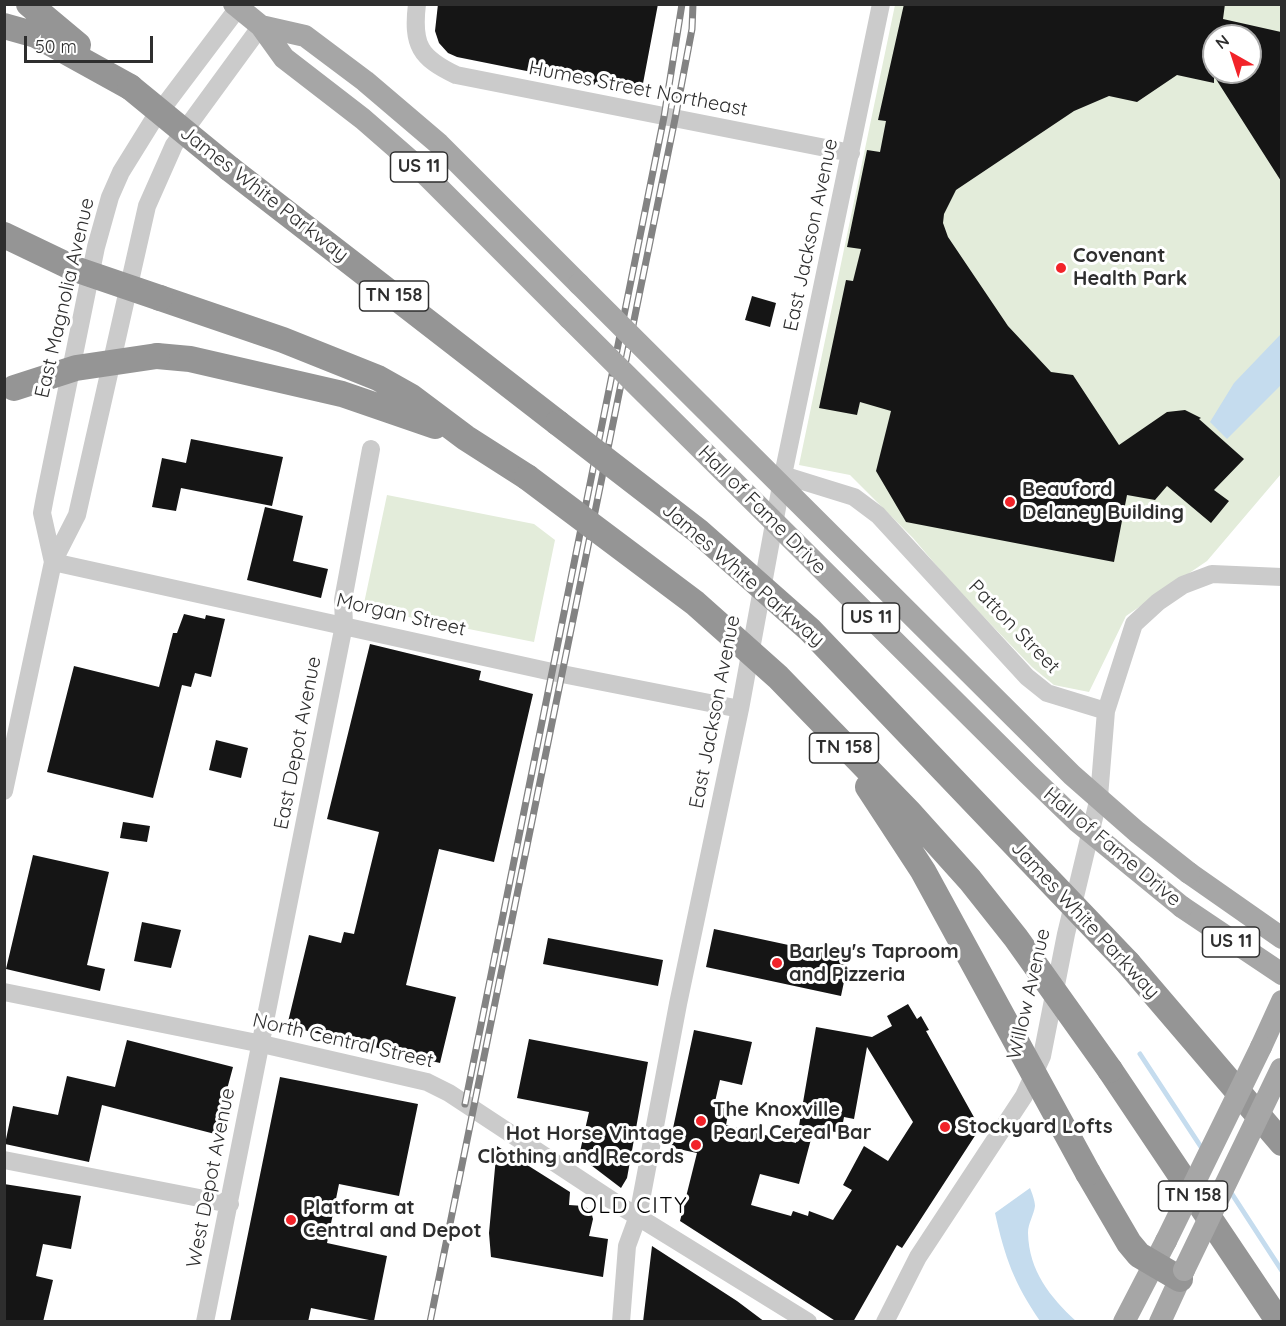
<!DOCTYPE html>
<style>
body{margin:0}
#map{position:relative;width:1286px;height:1326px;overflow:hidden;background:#fff;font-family:Quicksand,sans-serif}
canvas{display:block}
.frame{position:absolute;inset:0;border:6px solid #2e2e2e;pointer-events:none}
.north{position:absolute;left:1202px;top:24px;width:60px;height:60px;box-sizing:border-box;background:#fff;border:2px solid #ababab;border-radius:50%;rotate:321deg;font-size:16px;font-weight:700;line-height:24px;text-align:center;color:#2e2e2e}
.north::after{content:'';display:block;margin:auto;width:21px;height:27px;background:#f22329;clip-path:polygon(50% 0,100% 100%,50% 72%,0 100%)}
.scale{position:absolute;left:24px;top:36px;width:129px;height:27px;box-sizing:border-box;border:3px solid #2e2e2e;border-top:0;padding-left:8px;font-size:18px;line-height:21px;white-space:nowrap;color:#2e2e2e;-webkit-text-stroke:4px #fff;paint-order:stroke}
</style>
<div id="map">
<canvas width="1286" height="1326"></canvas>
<div class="frame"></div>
<div class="north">N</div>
<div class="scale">50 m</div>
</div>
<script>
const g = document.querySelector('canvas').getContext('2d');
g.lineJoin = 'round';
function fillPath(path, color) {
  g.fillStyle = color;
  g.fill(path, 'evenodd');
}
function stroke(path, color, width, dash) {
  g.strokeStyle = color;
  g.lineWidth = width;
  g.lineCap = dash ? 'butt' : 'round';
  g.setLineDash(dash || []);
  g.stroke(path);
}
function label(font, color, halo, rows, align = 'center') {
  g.font = font + ' Quicksand,sans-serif';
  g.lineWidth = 6;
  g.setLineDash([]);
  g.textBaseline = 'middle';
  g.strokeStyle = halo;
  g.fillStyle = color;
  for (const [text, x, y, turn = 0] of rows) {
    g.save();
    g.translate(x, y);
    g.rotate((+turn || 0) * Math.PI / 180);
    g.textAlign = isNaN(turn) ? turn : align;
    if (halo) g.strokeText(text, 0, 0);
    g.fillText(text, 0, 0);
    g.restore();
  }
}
fillPath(new Path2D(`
 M 895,5 L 1281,5 L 1281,474 L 1207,561 L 1126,616 L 1089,692 L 1054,685 L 1032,667 L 953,585 L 913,538 L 850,475 L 799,465 ZM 1214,36 L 1250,36 L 1250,72 L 1214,72 Z
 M 387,495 L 534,524 L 555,540 L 534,642 L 363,608 Z`), '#e3ecda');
fillPath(new Path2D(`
 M 1281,334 L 1281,385 L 1227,439 L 1210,422 L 1234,383 Z
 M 1030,1188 C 1032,1193 1035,1201 1035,1206 C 1034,1215 1028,1223 1028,1233 C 1029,1271 1050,1297 1076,1321 L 1040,1321 C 1014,1283 1005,1258 995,1213 Z`), '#c5dcee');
stroke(new Path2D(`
 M 1140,1054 L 1203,1150
 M 1230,1191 L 1282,1271`), '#c5dcee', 5);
fillPath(new Path2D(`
 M 438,4 L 658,4 L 641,94 L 457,57 L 448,53 L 439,43 L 435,31 Z
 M 904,4 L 1225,4 L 1223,19 L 1281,32 L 1281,181 L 1214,76 L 1214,83 L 1177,75 L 1137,102 L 1109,96 L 1074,111 L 956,190 L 944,214 L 943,223 L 948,237 L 1008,326 L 1051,372 L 1073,375 L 1119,445 L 1167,412 L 1185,410 L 1201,418 L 1199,419 L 1244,459 L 1214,490 L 1229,501 L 1211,523 L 1167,486 L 1155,500 L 1127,495 L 1114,562 L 906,522 L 876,471 L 891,411 L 860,402 L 857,415 L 819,408 L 846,280 L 853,281 L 861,249 L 847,247 L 867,150 L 880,152 L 886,121 L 878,120 ZM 1214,36 L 1250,36 L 1250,72 L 1214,72 Z
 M 752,296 L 776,303 L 770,327 L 745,320 Z
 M 191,439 L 283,457 L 272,506 L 181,488 L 176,511 L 152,507 L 162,458 L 186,463 Z
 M 265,507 L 303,516 L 293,561 L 328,569 L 321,598 L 247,580 Z
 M 184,614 L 205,619 L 206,615 L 225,619 L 211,677 L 195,673 L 191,687 L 182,685 L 153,798 L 47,772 L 74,666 L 159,687 L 173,633 L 177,633 Z
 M 370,644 L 481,671 L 479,680 L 533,694 L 494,862 L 439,849 L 406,985 L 456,997 L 440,1063 L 287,1026 L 309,935 L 341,943 L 344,932 L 354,934 L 379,832 L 327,819 Z
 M 216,740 L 248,748 L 241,778 L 209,770 Z
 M 123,822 L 150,826 L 147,842 L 120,838 Z
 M 33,855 L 109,872 L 87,965 L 105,969 L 100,991 L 6,969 Z
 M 142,922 L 181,930 L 171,968 L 134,961 Z
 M 714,929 L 849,958 L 841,996 L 706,967 Z
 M 548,938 L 663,960 L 658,986 L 543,964 Z
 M 908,1004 L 917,1019 L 921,1016 L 929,1030 L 926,1031 L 980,1128 L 902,1248 L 897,1245 L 853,1322 L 837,1322 L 680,1221 L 697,1153 L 669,1147 L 694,1030 L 752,1042 L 742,1085 L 720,1080 L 714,1106 L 729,1109 L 726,1125 L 796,1143 L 816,1027 L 872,1037 L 892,1026 L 887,1016 ZM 867,1047 L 913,1122 L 888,1161 L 864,1146 L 843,1185 L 852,1190 L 833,1220 L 809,1211 L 808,1216 L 793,1211 L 791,1216 L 751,1205 L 760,1174 L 799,1184 L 814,1128 L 841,1133 L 844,1117 L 854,1119 Z
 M 529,1039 L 648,1062 L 627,1178 L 621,1188 L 579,1156 L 589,1112 L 517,1098 Z
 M 127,1040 L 233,1067 L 215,1134 L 102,1105 L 89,1162 L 5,1144 L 13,1106 L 58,1115 L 67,1076 L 115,1087 Z
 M 280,1077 L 418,1104 L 399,1196 L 339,1184 L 327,1243 L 387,1256 L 374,1321 L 311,1308 L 308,1322 L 230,1322 Z
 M 497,1146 L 570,1192 L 569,1205 L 584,1206 L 591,1211 L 593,1219 L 589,1236 L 608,1239 L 603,1277 L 491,1257 L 489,1233 Z
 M 4,1184 L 81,1196 L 71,1249 L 43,1244 L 36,1276 L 53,1280 L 43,1322 L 4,1322 Z
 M 652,1246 L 737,1301 L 765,1322 L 643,1322 Z`), '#151515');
stroke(new Path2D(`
 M 417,4 C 412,45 420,58 456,75 L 851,153
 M 783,475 L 854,497 L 878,515 L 1027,677 L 1047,693 L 1106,711
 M 53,562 L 552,672 L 740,709
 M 53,562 L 42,513 L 45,497 L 96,247 L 110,197 L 121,172 L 152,122 L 238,8
 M 4,791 L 53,562 L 77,515 L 147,206 L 174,145 L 261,26
 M 4,992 L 262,1044 L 427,1082 L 449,1093 L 622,1207 L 808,1322
 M 4,1160 L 230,1204
 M 205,1322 L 344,625 L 343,600 L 371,449
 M 621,1322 L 627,1246 L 638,1216 L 678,1004 L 740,709 L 783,475 L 881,4
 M 885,1322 L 918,1257 L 1024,1096 L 1042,1056 L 1066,934 L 1099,797 L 1106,711 L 1134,624 L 1158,602 L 1183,585 L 1212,574 L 1282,577`), '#cbcbcb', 18);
stroke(new Path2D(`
 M 234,4 L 261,26 L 284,58 L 363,119 L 418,167 L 569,318
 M 261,26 L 305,36 L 365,81 L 439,144 L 579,284
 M 1189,873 L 1282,938
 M 1182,907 L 1282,974
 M 1261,1047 L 1282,1001
 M 1124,1322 L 1166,1241
 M 1160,1322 L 1184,1270`), '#a6a6a6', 22);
stroke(new Path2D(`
 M 29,4 L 78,45
 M 4,26 L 36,35 L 130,87
 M 230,169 L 558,423
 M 4,235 L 75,269
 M 160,298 L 283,340 L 378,378 L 410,396 L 466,438 L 527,477
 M 157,356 L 190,359 L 342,394 L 435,426
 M 1128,963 L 1282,1143
 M 1110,1070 L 1279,1322
 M 1088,1173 L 1129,1243 L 1139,1255 L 1180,1279`), '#959595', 26);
const rail = new Path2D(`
 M 465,1104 L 664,117 L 682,4
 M 430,1322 L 675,119 L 692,29 L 693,4`);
stroke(rail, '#838383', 7);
stroke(rail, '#fff', 4.5, [14]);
stroke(new Path2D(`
 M 579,284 L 1072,775 L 1137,832 L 1189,873
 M 569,318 L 1028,774 L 1078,822 L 1182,907
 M 1166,1241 L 1261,1047
 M 1184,1270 L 1281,1069`), '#a6a6a6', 22);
stroke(new Path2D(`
 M 130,87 L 230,169
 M 75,269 L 160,298
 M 14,388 L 76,368 L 157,356
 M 558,423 L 698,531 L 810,630 L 1128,963
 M 527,477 L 695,603 L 778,677 L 908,811 L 970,880 L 1016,938 L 1110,1070
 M 868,787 L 923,871 L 1088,1173`), '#959595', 26);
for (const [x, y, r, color] of [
 [1061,268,6,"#f22329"],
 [1010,502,6,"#f22329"],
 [777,963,6,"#f22329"],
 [701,1121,6,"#f22329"],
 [945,1127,6,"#f22329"],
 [696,1145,6,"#f22329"],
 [291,1220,6,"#f22329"]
]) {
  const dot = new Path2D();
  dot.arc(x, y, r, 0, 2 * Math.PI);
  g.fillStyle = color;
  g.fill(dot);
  stroke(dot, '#fff', 2);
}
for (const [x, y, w] of [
 [419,167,57],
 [394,296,69],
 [871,618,57],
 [844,748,69],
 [1231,942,57],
 [1193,1196,69]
]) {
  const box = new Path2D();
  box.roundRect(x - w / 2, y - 15, w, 30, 4.5);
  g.fillStyle = '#fff';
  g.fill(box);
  stroke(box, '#2e2e2e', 1.5);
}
label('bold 18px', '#2e2e2e', null, [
 ["US 11",419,167],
 ["TN 158",394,296],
 ["US 11",871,618],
 ["TN 158",844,748],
 ["US 11",1231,942],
 ["TN 158",1193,1196]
]);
label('20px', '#2e2e2e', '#fff', [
 ["Humes Street Northeast",638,89,11],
 ["James White Parkway",264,194,38],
 ["East Jackson Avenue",811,235,-78],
 ["East Magnolia Avenue",65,298,-77],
 ["Hall of Fame Drive",762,510,45],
 ["James White Parkway",743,575,41],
 ["Morgan Street",401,615,13],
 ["Patton Street",1014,627,46],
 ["East Jackson Avenue",715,712,-79],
 ["East Depot Avenue",298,743,-79],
 ["Hall of Fame Drive",1112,847,40],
 ["James White Parkway",1085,920,47],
 ["Willow Avenue",1029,994,-77],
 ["North Central Street",343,1041,13],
 ["West Depot Avenue",211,1178,-79]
]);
label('bold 20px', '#2e2e2e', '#fff', [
 ["Covenant",1073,256],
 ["Health Park",1073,279],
 ["Beauford",1022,490],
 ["Delaney Building",1022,513],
 ["Barley's Taproom",789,952],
 ["and Pizzeria",789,975],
 ["The Knoxville",713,1110],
 ["Pearl Cereal Bar",713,1133],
 ["Stockyard Lofts",957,1127],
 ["Hot Horse Vintage",684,1134,"right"],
 ["Clothing and Records",684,1157,"right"],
 ["Platform at",303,1208],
 ["Central and Depot",303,1231]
], 'left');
g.letterSpacing = '1.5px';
label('22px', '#000', '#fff', [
 ["OLD CITY",634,1206]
]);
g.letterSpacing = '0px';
</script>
